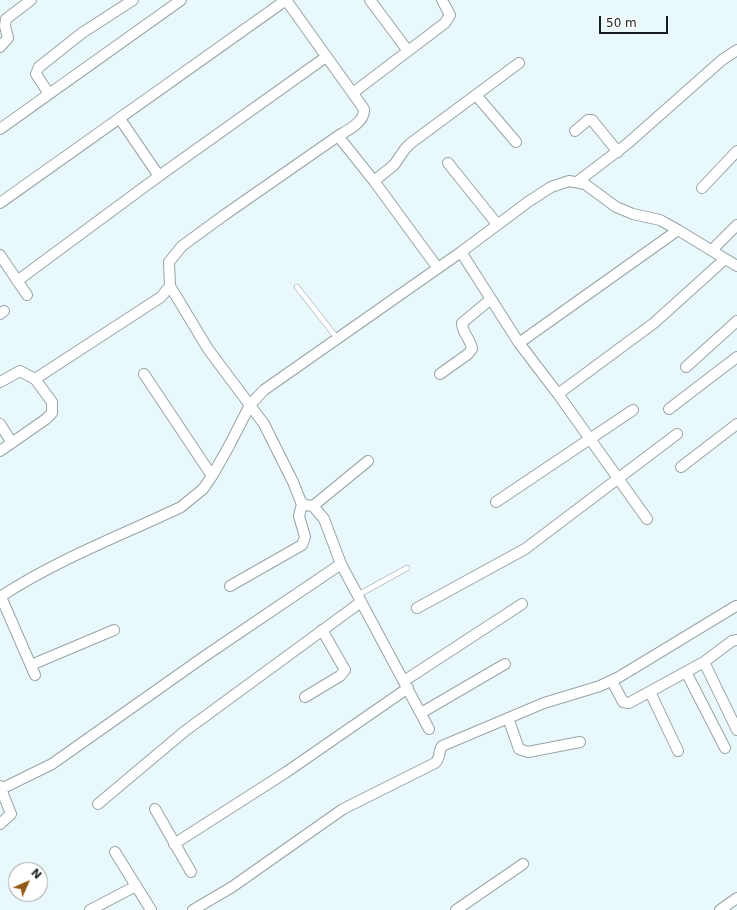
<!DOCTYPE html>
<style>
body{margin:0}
#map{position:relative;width:737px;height:910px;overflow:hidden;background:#e9f8fb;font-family:"DejaVu Sans",sans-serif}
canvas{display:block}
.north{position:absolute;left:8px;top:862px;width:40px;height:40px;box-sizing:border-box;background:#fff;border:1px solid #a2a5a5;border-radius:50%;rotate:45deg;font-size:11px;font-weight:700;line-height:16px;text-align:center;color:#171d1e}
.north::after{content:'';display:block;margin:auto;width:14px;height:18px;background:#935817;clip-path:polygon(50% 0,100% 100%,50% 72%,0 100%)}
.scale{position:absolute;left:599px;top:16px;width:69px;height:18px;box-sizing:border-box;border:2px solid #171d1e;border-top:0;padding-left:5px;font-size:12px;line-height:14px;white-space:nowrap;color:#171d1e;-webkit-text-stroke:3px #fff;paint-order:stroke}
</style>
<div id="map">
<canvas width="737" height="910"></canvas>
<div class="north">N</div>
<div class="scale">50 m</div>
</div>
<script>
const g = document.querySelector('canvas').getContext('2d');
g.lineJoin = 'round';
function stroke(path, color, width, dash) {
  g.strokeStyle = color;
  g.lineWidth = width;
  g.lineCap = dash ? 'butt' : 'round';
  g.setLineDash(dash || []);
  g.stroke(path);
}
const lane = new Path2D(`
 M 297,287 L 337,338
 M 358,595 L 407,568`);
const street = new Path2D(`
 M 370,0 L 408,51
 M 0,47 L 8,38 L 5,26 L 6,19 L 31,0
 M 354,92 L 445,23 L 450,15 L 442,0
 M 49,94 L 36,74 L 39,67 L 82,33 L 133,0
 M 476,95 L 516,142
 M 120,119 L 159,176
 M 0,129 L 181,0
 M 575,131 L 588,120 L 592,120 L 618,152
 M 448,163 L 497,224
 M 374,181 L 394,165 L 405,149 L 411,143 L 519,63
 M 577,182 L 627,144 L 722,60 L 737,50
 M 702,188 L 737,151
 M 0,203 L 286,0 L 364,109 C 365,122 348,130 338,136
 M 678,230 L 737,266
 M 712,250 L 737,225
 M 0,255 L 27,295
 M 17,281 L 159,176 L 326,57
 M 170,286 L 208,349 L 264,424 L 293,482 L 301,502 L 305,505 L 313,506 L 324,519 L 341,564 L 429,729
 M 0,314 L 4,311
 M 519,343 L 558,394 L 647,519
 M 686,367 L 737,321
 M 144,374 L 212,476
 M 440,374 L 468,354 L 472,349 C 471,340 462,333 462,323 L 491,299
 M 0,382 L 20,371 L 35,379
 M 558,394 L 654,323 L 725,259
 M 669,409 L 737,357
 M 0,424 L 12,443
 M 0,451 L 46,419 L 52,413 L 52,402 L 35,379 L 161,297 L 170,286 L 169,262 L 182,246 L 223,216 L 338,136 L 374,181 L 437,267
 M 681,467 L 737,424
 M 496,502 L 633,410
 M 313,506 L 368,461
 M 230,586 L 302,545 L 305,537 L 299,516 L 302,504
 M 0,597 C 56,560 120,536 181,507 L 203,489 L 212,476 L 229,446 L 250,405 L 264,390 L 461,252 L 528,202 L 551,187 L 569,181 L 585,184 L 616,207 L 633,214 L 660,220 L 678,230 L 519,343 L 461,252
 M 1,597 L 35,675
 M 417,608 L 525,549 L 677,434
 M 704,662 L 737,730
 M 31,665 L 114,630
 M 686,672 L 725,748
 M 404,681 L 522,604
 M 612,681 L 623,702 L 629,703 L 704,662 L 732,641 L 737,640
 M 650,692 L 678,751
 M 305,697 L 340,676 L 345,670 L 322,630
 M 421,713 L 505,664
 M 508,718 L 519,749 L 528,752 L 580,742
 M 0,786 L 1,789 L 52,764 L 205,656 L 341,564
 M 98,804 L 185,731 L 361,602
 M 155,809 L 191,872
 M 0,824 L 11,814 L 1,789
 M 174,844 L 285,773 L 408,688
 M 115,852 L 151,910
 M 90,910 L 136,886
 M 193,910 L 232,887 L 343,809 L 435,763 C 441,758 438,751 442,746 L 544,703 L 600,686 L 619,677 L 736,606
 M 456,910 L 523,864
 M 720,910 L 737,898`);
stroke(lane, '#97a4a7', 6);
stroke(street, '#97a4a7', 12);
stroke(lane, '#fff', 5);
stroke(street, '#fff', 10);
</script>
